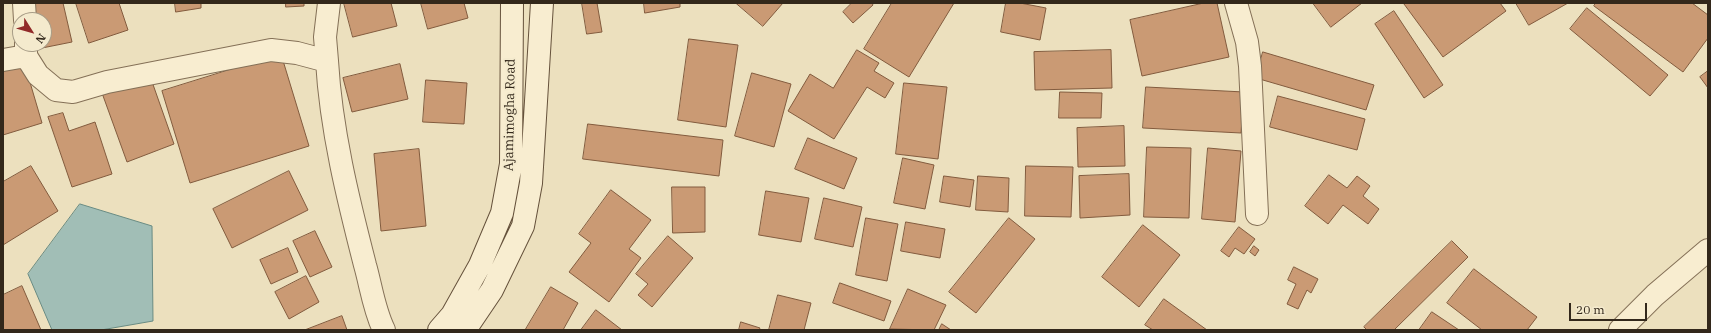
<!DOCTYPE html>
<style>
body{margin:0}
#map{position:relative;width:1711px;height:333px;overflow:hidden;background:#ece0be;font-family:"IBM Plex Serif",serif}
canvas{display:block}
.frame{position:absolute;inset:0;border:4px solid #33281b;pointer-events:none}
.north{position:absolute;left:12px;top:12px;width:40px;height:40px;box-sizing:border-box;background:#f4eacd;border:1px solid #a79c86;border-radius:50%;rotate:127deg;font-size:11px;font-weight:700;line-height:16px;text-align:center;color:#33281b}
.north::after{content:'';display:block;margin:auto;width:14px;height:18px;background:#912a29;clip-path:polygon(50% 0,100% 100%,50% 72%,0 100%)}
.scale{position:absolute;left:1569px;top:303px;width:78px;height:18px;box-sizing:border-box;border:2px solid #33281b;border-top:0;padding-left:5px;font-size:12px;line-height:14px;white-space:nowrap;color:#33281b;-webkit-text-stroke:3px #f4eacd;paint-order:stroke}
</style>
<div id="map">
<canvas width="1711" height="333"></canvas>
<div class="frame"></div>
<div class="north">N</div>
<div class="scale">20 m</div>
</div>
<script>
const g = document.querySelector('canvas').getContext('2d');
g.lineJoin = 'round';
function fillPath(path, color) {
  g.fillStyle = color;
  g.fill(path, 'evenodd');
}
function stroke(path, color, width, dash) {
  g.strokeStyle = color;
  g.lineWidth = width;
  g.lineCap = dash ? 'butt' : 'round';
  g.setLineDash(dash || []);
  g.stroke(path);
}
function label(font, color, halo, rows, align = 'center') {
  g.font = font + ' "IBM Plex Serif",serif';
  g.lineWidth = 4;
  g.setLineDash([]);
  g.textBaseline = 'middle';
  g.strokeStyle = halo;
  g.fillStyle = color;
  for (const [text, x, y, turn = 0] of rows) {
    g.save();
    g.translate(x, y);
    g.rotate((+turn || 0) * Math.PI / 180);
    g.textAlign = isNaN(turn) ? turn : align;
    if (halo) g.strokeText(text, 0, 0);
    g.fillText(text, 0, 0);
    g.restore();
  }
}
const water = new Path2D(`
 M 80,204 L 152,226 L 153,321 L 101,330 L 52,330 L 28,274 Z`);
fillPath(water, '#a1beb6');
stroke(water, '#698b83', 1);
const building = new Path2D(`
 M 32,3 L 63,3 L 72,42 L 42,48 L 41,44 L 44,44 L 44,20 L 36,20 Z
 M 76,3 L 119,3 L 128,30 L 89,43 Z
 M 175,3 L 201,3 L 201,8 L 176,12 Z
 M 286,3 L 304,3 L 304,6 L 286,7 Z
 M 344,3 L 391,3 L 397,26 L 353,37 Z
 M 421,3 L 464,3 L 468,18 L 428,29 Z
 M 582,3 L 597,3 L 602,32 L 587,34 Z
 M 644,3 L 680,3 L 680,7 L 645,13 Z
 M 736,3 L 783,3 L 763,26 Z
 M 852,3 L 872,3 L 873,5 L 853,23 L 843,12 Z
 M 892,3 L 954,3 L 909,77 L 864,49 Z
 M 1006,3 L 1020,3 L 1046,8 L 1040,40 L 1001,32 Z
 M 1204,3 L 1217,3 L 1229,57 L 1142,76 L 1130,20 Z
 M 1313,3 L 1362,3 L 1331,27 Z
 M 1406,3 L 1500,3 L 1506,11 L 1443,57 L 1404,4 Z
 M 1516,3 L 1568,3 L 1529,25 Z
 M 1596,3 L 1692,3 L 1708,15 L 1708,38 L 1683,72 L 1594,6 Z
 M 1587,8 L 1668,75 L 1650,96 L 1570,29 Z
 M 1394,11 L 1443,85 L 1424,98 L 1375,24 Z
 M 689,39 L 738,45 L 726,127 L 678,120 Z
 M 857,50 L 879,63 L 874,71 L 894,83 L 885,98 L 867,87 L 834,139 L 788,111 L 810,74 L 833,88 Z
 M 1111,50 L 1112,88 L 1035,90 L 1034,52 Z
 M 1263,52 L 1374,85 L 1366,110 L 1256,78 Z
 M 281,54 L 309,146 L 190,183 L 162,91 Z
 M 24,62 L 42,123 L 3,135 L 3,69 Z
 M 400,64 L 408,99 L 352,112 L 343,78 Z
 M 1708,71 L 1708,88 L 1700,77 Z
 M 752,73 L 791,84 L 774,147 L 735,136 Z
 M 150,76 L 174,144 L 127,162 L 102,93 Z
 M 426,80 L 467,83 L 464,124 L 423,122 Z
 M 904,83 L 947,87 L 938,159 L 896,154 Z
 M 1146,87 L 1244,92 L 1241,133 L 1143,128 Z
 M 1060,92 L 1102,93 L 1101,118 L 1059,118 Z
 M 1278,96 L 1365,119 L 1357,150 L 1270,127 Z
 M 63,113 L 69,131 L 95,122 L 112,174 L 72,187 L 48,117 Z
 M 588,124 L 723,140 L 719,176 L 583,159 Z
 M 1124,126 L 1125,166 L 1078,167 L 1077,128 Z
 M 808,138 L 857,158 L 844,189 L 795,169 Z
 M 1147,147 L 1191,148 L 1189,218 L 1144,217 Z
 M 1208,148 L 1241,151 L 1235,222 L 1202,219 Z
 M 419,149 L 426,226 L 381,231 L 374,154 Z
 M 903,158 L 934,165 L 925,209 L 894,203 Z
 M 31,166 L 58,211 L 3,245 L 3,182 Z
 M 1026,166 L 1073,167 L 1071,217 L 1025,216 Z
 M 289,171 L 308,210 L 232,248 L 213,209 Z
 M 1129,174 L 1130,215 L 1080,218 L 1079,176 Z
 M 1329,175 L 1347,188 L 1357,176 L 1370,186 L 1363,196 L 1379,209 L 1368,224 L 1343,205 L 1328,224 L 1305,206 Z
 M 944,176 L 974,180 L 970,207 L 940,202 Z
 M 978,176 L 1009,178 L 1008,212 L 976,210 Z
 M 672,187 L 705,187 L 705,232 L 673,233 Z
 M 611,190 L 651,220 L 629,249 L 641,258 L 609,302 L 569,272 L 591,243 L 579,234 Z
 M 766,191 L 809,198 L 801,242 L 759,235 Z
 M 824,198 L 862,207 L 853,247 L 815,239 Z
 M 866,218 L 898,224 L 887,281 L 856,275 Z
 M 1009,218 L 1035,239 L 976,313 L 949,292 Z
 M 906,222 L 945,229 L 940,258 L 901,251 Z
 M 1143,225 L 1180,255 L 1139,307 L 1102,277 Z
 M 1239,227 L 1255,239 L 1244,254 L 1235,248 L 1229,257 L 1221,251 Z
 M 315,231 L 332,267 L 310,277 L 293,241 Z
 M 668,236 L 693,258 L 652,307 L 638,295 L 648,284 L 636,274 Z
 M 1452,241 L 1468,257 L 1394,330 L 1367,330 L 1364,327 Z
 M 1254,246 L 1259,250 L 1255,256 L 1250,252 Z
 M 288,248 L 298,272 L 271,284 L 260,260 Z
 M 1294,267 L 1318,279 L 1311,293 L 1307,290 L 1298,309 L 1287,304 L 1296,284 L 1288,280 Z
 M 1474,269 L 1537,317 L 1527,330 L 1482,330 L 1447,303 Z
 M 306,276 L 319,302 L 289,319 L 275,292 Z
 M 840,283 L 891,301 L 884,321 L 833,303 Z
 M 22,286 L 41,330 L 3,330 L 3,295 Z
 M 551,287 L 578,303 L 563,330 L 528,330 L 526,329 Z
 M 908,289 L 946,305 L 934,330 L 890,329 Z
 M 778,295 L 811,303 L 804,330 L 769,330 Z
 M 1164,299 L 1207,330 L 1153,330 L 1145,325 Z
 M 596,310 L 622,330 L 581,330 Z
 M 1432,312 L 1459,330 L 1419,330 Z
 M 342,316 L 347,330 L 305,330 Z
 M 741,322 L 760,328 L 759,330 L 739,330 Z
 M 942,324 L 951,330 L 939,330 Z`);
fillPath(building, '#ca9a74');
stroke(building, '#825b3e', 1);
const minor = new Path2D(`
 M 24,3 L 25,20
 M 1236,3 L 1247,42 L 1250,66 L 1257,214
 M 26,44 L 26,56 L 38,75 L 56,90 L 73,92 L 107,82 L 271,50 L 297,53 L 327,61 C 331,130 348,199 365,265 C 371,286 374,310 384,330
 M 3,60 L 26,56
 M 327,61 L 325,37 L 329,3
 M 1620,330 L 1655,295 L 1708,250`);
const secondary = new Path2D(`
 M 439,330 L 452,315 L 480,265 L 502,213 L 511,164 L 512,3
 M 465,330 L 492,290 L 523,226 L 531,183 L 542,3`);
stroke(minor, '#847057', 24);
stroke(secondary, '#65513b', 24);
stroke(minor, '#f8edd0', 22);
stroke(secondary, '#f8edd0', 22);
label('13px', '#33281b', '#f4eacd', [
 ["Ajamimogha Road",510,115,-89]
]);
</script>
